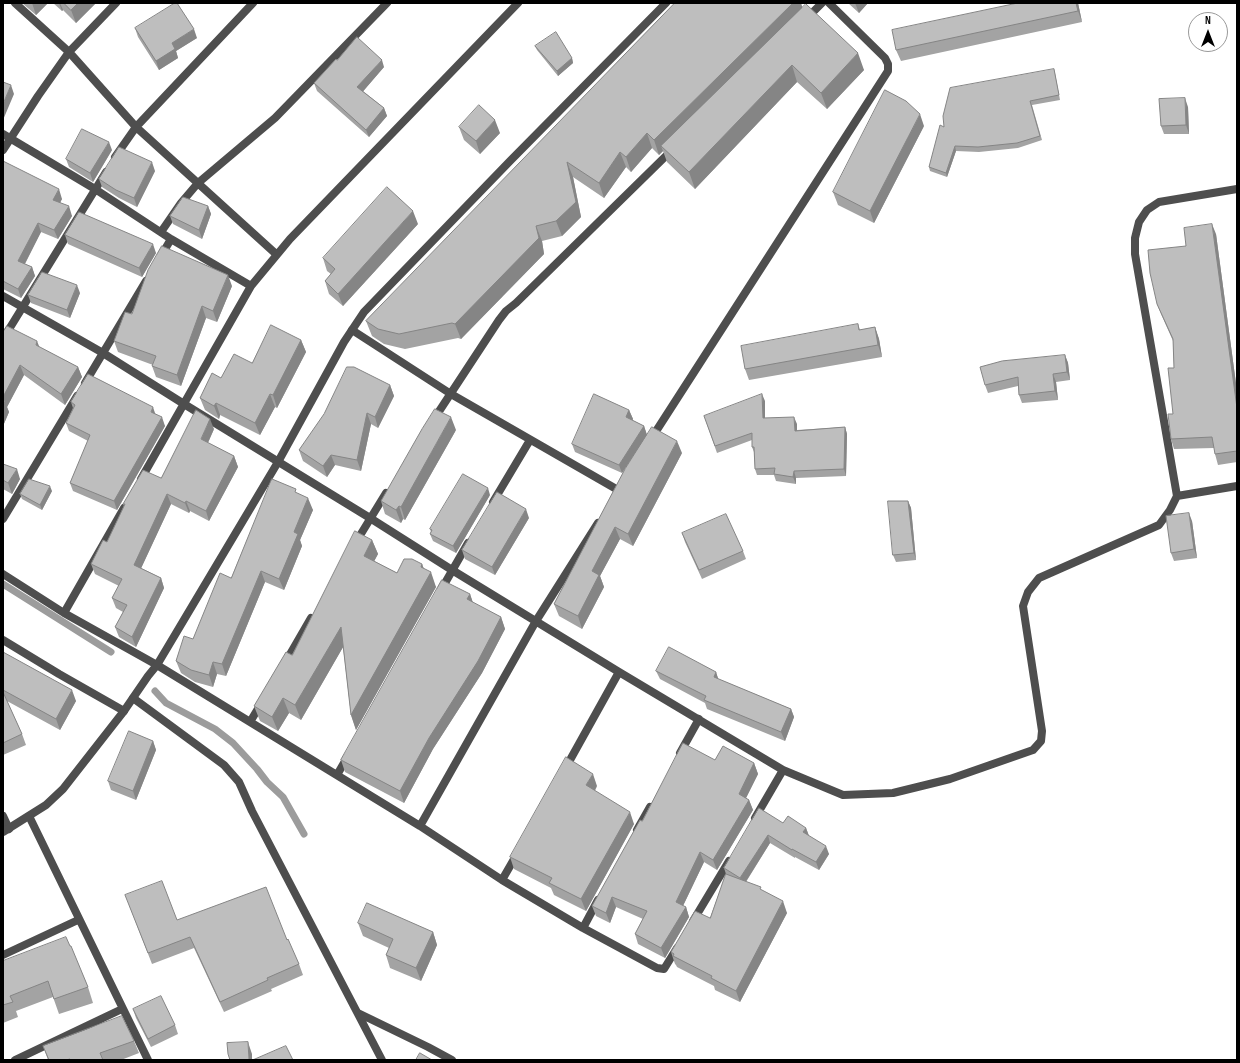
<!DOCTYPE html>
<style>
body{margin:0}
#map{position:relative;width:1240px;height:1063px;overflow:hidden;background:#fff;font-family:"Sofia Sans Condensed",sans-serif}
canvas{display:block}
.frame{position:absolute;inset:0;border:4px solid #000;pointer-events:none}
.north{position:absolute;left:1188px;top:12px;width:40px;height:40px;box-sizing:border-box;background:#fff;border:1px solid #999;border-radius:50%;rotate:0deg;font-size:11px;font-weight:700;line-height:16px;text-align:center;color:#000}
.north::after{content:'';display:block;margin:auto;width:14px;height:18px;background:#000;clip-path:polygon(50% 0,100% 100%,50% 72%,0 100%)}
</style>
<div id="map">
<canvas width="1240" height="1063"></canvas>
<div class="frame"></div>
<div class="north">N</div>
</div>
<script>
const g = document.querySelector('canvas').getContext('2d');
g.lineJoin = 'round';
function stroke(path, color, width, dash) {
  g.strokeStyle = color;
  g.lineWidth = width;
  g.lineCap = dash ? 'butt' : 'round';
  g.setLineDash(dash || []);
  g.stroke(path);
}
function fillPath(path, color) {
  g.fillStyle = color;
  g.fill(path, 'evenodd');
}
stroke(new Path2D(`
 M 3,584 L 111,652
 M 155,691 L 166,703 L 215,729 L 233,743 L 257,769 L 267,782 L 283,797 L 304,834`), '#9c9c9c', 7);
stroke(new Path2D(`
 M 15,3 L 69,52 L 136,127 L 276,254
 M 807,18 L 822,3
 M 3,134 L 95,189 L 171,239 L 251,286
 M 3,150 L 38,96 L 69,52 L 116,3
 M 115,157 L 136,127 L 253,3
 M 161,232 L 181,203 L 198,183 L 275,118 L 387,3
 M 161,256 L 171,239
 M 3,296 L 103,353 L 184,404 L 370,518 L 452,570 L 619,672 L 783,770 L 843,795 L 893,793 L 950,779 L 1033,750 L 1041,741 L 1042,731 L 1023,606 L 1028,592 L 1039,578 L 1159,525 L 1170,510 L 1177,496 L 1135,254 L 1135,238 L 1139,222 L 1147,210 L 1159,202 L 1237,189
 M 352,330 L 451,394 L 618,490
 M 3,339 L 106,172
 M 85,383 L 146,281
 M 434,419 L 499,320 L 506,311 L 516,303 L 673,149
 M 651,439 L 888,71 L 888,64 L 885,58 L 829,3
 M 141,479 L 251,286 L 290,239 L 518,3
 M 1177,496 L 1237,486
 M 493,502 L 530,440
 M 3,519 L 77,396
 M 356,542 L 386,493
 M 3,574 L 64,613 L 157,665 L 420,826 L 502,880 L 583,928 L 657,968 L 664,969 L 677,948
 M 441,590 L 468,543
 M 64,613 L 124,508
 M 3,640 L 59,674 L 124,711
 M 285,663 L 311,618
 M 133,698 L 224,765 L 239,782 L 252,811 L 382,1060
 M 250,722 L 262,702
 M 680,753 L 699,719
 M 565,769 L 619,672
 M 337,775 L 348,756
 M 3,816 L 9,829
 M 29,816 L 148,1060
 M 755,818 L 783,770
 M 420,826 L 536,621 L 598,523
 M 637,830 L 650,807
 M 502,880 L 517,854
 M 693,921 L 729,861
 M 583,928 L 598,900
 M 3,955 L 78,920
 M 358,1013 L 428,1047 L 452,1060
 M 15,1060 L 122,1009`), '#4e4e4e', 8);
stroke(new Path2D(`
 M 3,832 L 46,805 L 63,789 L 124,711 L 148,676 L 157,665 L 278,462 L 344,342 L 364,312 L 511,160 L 666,3`), '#4e4e4e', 8);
fillPath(new Path2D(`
 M 22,3 L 48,3 L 36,15 Z
 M 53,3 L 96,3 L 76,23 L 63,10 L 62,11 Z
 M 675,3 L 801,3 L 802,8 L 864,70 L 827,109 L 797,82 L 695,189 L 667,162 L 663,151 L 659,155 L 652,148 L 631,172 L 626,167 L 604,198 L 573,177 L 581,217 L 562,236 L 542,241 L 544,254 L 461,339 L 458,338 L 405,349 L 384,344 L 372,336 L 366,321 Z
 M 848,3 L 868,3 L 859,13 Z
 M 1018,3 L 1078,3 L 1082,22 L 901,61 L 896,50 Z
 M 135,28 L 197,38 L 176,51 L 178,58 L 159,70 L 138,37 Z
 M 535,46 L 572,58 L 573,63 L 558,76 L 537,50 Z
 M 337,60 L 384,67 L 363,91 L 384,108 L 387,116 L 369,137 L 317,91 L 314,83 Z
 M 1054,69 L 1055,73 L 1060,100 L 1032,105 L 1042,140 L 1018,148 L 979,152 L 956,151 L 947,177 L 930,171 L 929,167 L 944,127 Z
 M 1188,107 L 1189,134 L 1164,134 L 1161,126 Z
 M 924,126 L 874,223 L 838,205 L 833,192 Z
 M 459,127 L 500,133 L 480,154 L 464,140 Z
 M 112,150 L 93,182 L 69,167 L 66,159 Z
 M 3,161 L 62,199 L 60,202 L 72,216 L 58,239 L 41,232 L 25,264 L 32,267 L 35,276 L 21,298 L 3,289 Z
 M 155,171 L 137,207 L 119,198 L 102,187 L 99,179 Z
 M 208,206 L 211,214 L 202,239 L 173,224 L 170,216 Z
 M 418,224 L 343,306 L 329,294 L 325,281 L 331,274 L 327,271 L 323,258 Z
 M 1216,234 L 1237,391 L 1237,462 L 1218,465 L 1215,454 L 1214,448 L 1174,449 L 1171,439 L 1173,414 L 1174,368 L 1173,341 L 1161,314 L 1157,304 L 1186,246 Z
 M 65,235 L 156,253 L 142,277 L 68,244 Z
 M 232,286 L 217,322 L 206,318 L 181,386 L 156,377 L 152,366 L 153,365 L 118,352 L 114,341 L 132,314 Z
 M 80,293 L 70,318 L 31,303 L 28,295 Z
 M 858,324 L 860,330 L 875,327 L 879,339 L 882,357 L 749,380 L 745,369 Z
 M 3,332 L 39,347 L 78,367 L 82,377 L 65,405 L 24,375 L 7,407 L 9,412 L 3,426 Z
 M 301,340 L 306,352 L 277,408 L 275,407 L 260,435 L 220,415 L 219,419 L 205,410 L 200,398 L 221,378 Z
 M 1065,355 L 1068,363 L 1070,380 L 1056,382 L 1058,400 L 1022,403 L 1019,395 L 1018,386 L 988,393 L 985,385 Z
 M 390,385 L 394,396 L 378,428 L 371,424 L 361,471 L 335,465 L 327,477 L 303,461 L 299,450 Z
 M 765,401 L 765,418 L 797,424 L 797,430 L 845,427 L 847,434 L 846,476 L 796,478 L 796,484 L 776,481 L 774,475 L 757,475 L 755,469 L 754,452 L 752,447 L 752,440 L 717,453 L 704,416 Z
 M 71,402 L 156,414 L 165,426 L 117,510 L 73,491 L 70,483 L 88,441 L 69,431 L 66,423 L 73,408 Z
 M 629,410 L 633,419 L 632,420 L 644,426 L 647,435 L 622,473 L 575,452 L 572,444 Z
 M 214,429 L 208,443 L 234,456 L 238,467 L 209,521 L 190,511 L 189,513 L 171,504 L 141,568 L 161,578 L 164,588 L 136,647 L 119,637 L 115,627 L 123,612 L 116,608 L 112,598 L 119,586 L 95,574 L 91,564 L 107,542 L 124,506 L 123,504 L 161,478 Z
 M 456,430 L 405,520 L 403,519 L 401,523 L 385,514 L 381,501 Z
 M 682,453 L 633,546 L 620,539 L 600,576 L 604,587 L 582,629 L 559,616 L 554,604 L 625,469 Z
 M 3,464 L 20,479 L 12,494 L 3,489 Z
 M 52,491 L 42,510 L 22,499 L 20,494 Z
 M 298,494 L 313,510 L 300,540 L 302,546 L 284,590 L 265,582 L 226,676 L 217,674 L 213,687 L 195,682 L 181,673 L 176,661 L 193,639 L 231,578 Z
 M 490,495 L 456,553 L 433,541 L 430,534 L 431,532 L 430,529 Z
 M 908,501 L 911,508 L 916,560 L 896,562 L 893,555 Z
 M 529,518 L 495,575 L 465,559 L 462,550 Z
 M 1192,521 L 1197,558 L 1174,561 L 1171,553 Z
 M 682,533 L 743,551 L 746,559 L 702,579 L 685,542 Z
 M 372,540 L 378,554 L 374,561 L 397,573 L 422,564 L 424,569 L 436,587 L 356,730 L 351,715 L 343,647 L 301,720 L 289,713 L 278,731 L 260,721 L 254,706 L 292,655 Z
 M 470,594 L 473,603 L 501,617 L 505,629 L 482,673 L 433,749 L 404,803 L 345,772 L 341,760 Z
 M 3,652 L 76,701 L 60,730 L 7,701 L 22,734 L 26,745 L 3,755 Z
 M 656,671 L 716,672 L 718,679 L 791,709 L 794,717 L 785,741 L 707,709 L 705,703 L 660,679 Z
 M 153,741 L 156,750 L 136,800 L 111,790 L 108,781 Z
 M 715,760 L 754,763 L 758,774 L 746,798 L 749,800 L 753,810 L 717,870 L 704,862 L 683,906 L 686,907 L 689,917 L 665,958 L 638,944 L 635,934 L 643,919 L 616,907 L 610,923 L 596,916 L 592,906 L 642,821 Z
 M 597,786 L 595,791 L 634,824 L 586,911 L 554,895 L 551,888 L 514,869 L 510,857 Z
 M 783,823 L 806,828 L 809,836 L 829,854 L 819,870 L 795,857 L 795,858 L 770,843 L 746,882 L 762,891 L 787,913 L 740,1002 L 715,990 L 714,986 L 677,967 L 676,965 L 675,964 L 671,952 L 710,918 L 726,874 L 724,868 Z
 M 129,905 L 177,920 L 287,940 L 299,964 L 303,975 L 271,989 L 272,991 L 224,1012 L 194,948 L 152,964 Z
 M 358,923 L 433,932 L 437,945 L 421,981 L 390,968 L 386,955 L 389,948 L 363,936 Z
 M 70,946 L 88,987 L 93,1003 L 59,1014 L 53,997 L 16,1011 L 18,1017 L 3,1023 L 3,961 Z
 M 133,1009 L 175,1025 L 178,1034 L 151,1047 L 136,1018 Z
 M 134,1041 L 139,1053 L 121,1060 L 48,1060 L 43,1046 Z`), '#a3a3a3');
fillPath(new Path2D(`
 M 32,3 L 48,3 L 36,15 Z
 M 59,3 L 60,3 L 63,10 L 62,11 Z
 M 78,3 L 96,3 L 76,23 L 71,10 Z
 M 793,3 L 801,3 L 804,13 L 661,146 L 663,151 L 659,155 L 654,140 Z
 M 855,3 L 868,3 L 859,13 Z
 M 1076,3 L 1078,3 L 1082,22 L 1078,11 Z
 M 194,29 L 197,38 L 176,51 L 178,58 L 159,70 L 156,61 L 172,43 Z
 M 858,53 L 864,70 L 827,109 L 821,93 Z
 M 572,58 L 573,63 L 558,76 L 557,71 Z
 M 382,60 L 384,67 L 360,95 L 357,87 Z
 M 792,65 L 797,82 L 695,189 L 689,172 Z
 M 11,85 L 14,94 L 3,120 L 3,104 Z
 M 1185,98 L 1188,107 L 1189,134 L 1186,125 Z
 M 384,108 L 387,116 L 369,137 L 366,130 Z
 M 920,114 L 924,126 L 874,223 L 870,211 Z
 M 495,120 L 500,133 L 480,154 L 476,141 Z
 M 647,133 L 652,148 L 631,172 L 626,157 Z
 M 109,142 L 112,150 L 93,182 L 90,173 Z
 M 955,146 L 956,151 L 947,177 L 946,173 Z
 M 620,152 L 626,167 L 604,198 L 599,183 Z
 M 152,162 L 155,171 L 137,207 L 134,198 Z
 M 567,162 L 573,177 L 581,217 L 562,236 L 556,221 Z
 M 59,189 L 62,199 L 57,209 L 53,200 Z
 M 69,206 L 72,216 L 58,239 L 54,230 Z
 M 208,206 L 211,214 L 202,239 L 199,230 Z
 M 413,211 L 418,224 L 343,306 L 338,294 Z
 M 38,223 L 41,232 L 21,271 L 18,261 Z
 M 1212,224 L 1216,234 L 1237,391 L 1237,408 Z
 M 536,226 L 542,241 L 544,254 L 461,339 L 455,324 Z
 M 153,244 L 156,253 L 142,277 L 139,268 Z
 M 32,267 L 35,276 L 21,298 L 18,289 Z
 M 228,275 L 232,286 L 217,322 L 213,311 Z
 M 77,285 L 80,293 L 70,318 L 67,310 Z
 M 202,306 L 206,318 L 181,386 L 177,375 Z
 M 875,327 L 879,339 L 882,357 L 878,345 Z
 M 301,340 L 306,352 L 277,408 L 273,395 Z
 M 37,341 L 41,351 L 36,345 Z
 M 1065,355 L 1068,363 L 1070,380 L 1067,372 Z
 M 20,365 L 24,375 L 7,407 L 9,412 L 3,426 L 3,397 Z
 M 78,367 L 82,377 L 65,405 L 61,394 Z
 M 1053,374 L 1056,382 L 1058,400 L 1055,391 Z
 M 390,385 L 394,396 L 378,428 L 375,417 Z
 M 270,394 L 275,407 L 260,435 L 255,423 Z
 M 762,394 L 765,401 L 765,424 L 763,418 Z
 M 216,403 L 220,415 L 219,419 L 214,406 Z
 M 153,407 L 156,416 L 151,412 Z
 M 629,410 L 633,419 L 630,426 L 626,417 Z
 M 367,413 L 371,424 L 361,471 L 357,460 Z
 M 162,417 L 165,426 L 117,510 L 114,501 Z
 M 451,417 L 456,430 L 405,520 L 401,507 Z
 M 794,417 L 797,424 L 797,437 L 795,431 Z
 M 210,419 L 214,429 L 205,449 L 201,439 Z
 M 644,426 L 647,435 L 622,473 L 619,465 Z
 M 845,427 L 847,434 L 846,476 L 844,469 Z
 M 677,441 L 682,453 L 633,546 L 628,534 Z
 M 331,455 L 335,465 L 327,477 L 323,466 Z
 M 234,456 L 238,467 L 209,521 L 206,511 Z
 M 17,469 L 20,479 L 12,494 L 8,483 Z
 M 794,471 L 796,478 L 796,484 L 793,477 Z
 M 50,486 L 52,491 L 42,510 L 40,505 Z
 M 488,488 L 490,495 L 456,553 L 453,546 Z
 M 167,494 L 171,504 L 138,575 L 134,565 Z
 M 308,498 L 313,510 L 300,540 L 302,546 L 284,590 L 279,579 L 294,532 Z
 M 186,501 L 190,511 L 189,513 L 185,503 Z
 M 908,501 L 911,508 L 916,560 L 914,553 Z
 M 399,506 L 403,519 L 401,523 L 396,510 Z
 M 526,509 L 529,518 L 495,575 L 492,567 Z
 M 1189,513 L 1192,521 L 1197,558 L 1194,549 Z
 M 615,527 L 620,539 L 600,576 L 604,587 L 582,629 L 578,616 L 592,571 Z
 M 372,540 L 378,554 L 369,571 L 364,556 Z
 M 422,564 L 427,578 L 431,572 L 436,587 L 356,730 L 351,715 Z
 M 261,571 L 265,582 L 226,676 L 222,664 Z
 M 161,578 L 164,588 L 136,647 L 132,637 Z
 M 470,594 L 474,606 L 467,599 Z
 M 501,617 L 505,629 L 482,673 L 433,749 L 404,803 L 400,791 L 429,738 Z
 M 341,627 L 346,642 L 301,720 L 295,705 Z
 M 213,662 L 217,674 L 213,687 L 209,675 Z
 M 716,672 L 719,681 L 714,677 Z
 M 72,690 L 76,701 L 60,730 L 56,719 Z
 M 283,698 L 289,713 L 278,731 L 272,717 Z
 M 791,709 L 794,717 L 785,741 L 781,732 Z
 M 153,741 L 156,750 L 136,800 L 133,791 Z
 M 754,763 L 758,774 L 743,804 L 739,794 Z
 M 593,774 L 597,786 L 590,798 L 586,785 Z
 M 749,800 L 753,810 L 717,870 L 713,860 Z
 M 630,812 L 634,824 L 586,911 L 581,899 Z
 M 806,828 L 809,836 L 803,832 Z
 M 768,835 L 770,843 L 743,886 L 740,878 Z
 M 826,846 L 829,854 L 819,870 L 816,862 Z
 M 700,852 L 704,862 L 680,912 L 676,902 Z
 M 612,897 L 616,907 L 610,923 L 606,913 Z
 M 783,901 L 787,913 L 740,1002 L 736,991 Z
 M 686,907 L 689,917 L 665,958 L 661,948 Z
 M 433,932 L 437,945 L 421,981 L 416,968 Z
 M 248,1042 L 252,1054 L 252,1060 L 249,1060 Z`), '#858585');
const building = new Path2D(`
 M 64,3 L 78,3 L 71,10 Z
 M 175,3 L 177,3 L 194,29 L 172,43 L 175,49 L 156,61 L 135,28 Z
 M 675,3 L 793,3 L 654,140 L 647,133 L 626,157 L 620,152 L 599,183 L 567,162 L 576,202 L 556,221 L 536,226 L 539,238 L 455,324 L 452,323 L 399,334 L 378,329 L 366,321 Z
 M 1018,3 L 1076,3 L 1078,11 L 896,50 L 892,30 Z
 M 806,4 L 858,53 L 821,93 L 792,65 L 689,172 L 661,146 Z
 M 556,32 L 572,58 L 557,71 L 535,46 Z
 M 357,37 L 382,60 L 357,87 L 384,108 L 366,130 L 314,83 L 336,59 L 337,60 Z
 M 1054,69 L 1059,95 L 1030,101 L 1040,136 L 1017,143 L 978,147 L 955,146 L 946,173 L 929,167 L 940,125 L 944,127 L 943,116 L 950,88 Z
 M 3,82 L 11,85 L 3,104 Z
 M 885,90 L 906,101 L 920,114 L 870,211 L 833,192 Z
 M 1185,98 L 1186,125 L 1161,126 L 1159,99 Z
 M 479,105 L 495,120 L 476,141 L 459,127 Z
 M 82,129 L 109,142 L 90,173 L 66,159 Z
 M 119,147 L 152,162 L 134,198 L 116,190 L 99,179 Z
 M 3,161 L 59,189 L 53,200 L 69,206 L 54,230 L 38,223 L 18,261 L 32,267 L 18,289 L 3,281 Z
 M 387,187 L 413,211 L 338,294 L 325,281 L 335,269 L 323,258 Z
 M 183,197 L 208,206 L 199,230 L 170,216 Z
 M 79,212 L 153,244 L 139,268 L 65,235 Z
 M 1212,224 L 1237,408 L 1237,451 L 1215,454 L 1212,437 L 1171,439 L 1168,414 L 1173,414 L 1168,368 L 1174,368 L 1173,339 L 1157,304 L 1150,273 L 1148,250 L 1186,246 L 1184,228 Z
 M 162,246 L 228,275 L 213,311 L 202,306 L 177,375 L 152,366 L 156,356 L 114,341 L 125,312 L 132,314 L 148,270 Z
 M 42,272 L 77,285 L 67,310 L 28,295 Z
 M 858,324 L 859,330 L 875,327 L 878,345 L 745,369 L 741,346 Z
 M 271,325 L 301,340 L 273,395 L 270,394 L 255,423 L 216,403 L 214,406 L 200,398 L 212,373 L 221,378 L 234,354 L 252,363 Z
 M 7,326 L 37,341 L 36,345 L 78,367 L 61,394 L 20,365 L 3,397 L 3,332 Z
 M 1065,355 L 1067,372 L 1053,374 L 1055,391 L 1019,395 L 1018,377 L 985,385 L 980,367 L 1002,361 Z
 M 347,367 L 354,367 L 390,385 L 375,417 L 367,413 L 357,460 L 331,455 L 323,466 L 299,450 L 324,414 Z
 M 88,374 L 153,407 L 151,412 L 162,417 L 114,501 L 70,483 L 90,435 L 66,423 L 75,405 L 71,402 Z
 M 594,394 L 629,410 L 626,417 L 644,426 L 619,465 L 572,444 Z
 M 762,394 L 763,418 L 794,417 L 795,431 L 845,427 L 844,469 L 794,471 L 793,477 L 774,474 L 775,468 L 755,469 L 754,447 L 752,447 L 752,433 L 715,446 L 704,416 Z
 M 3,400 L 5,401 L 3,407 Z
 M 435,409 L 451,417 L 401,507 L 399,506 L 396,510 L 381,501 L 422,429 Z
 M 196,410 L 210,419 L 201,439 L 234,456 L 206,511 L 186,501 L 185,503 L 167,494 L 134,565 L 161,578 L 132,637 L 115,627 L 127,605 L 112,598 L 122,579 L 91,564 L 103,540 L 107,542 L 125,504 L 123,504 L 143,470 L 161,478 Z
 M 652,427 L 677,441 L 628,534 L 615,527 L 592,571 L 599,575 L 578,616 L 554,604 L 625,469 Z
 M 3,464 L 17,469 L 8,483 L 3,480 Z
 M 463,474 L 488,488 L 453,546 L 430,534 L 432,530 L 430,529 Z
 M 29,479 L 50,486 L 40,505 L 20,494 Z
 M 272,479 L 296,489 L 295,492 L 308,498 L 294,532 L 298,534 L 279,579 L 261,571 L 222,664 L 213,662 L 209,675 L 191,670 L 176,661 L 184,636 L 193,639 L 220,573 L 231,578 Z
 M 497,492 L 526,509 L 492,567 L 462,550 Z
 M 888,501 L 908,501 L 914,553 L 893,555 Z
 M 1189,513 L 1194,549 L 1171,553 L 1166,516 Z
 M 726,514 L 743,551 L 699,570 L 682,533 Z
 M 355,531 L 372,540 L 364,556 L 397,573 L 404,559 L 412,559 L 422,564 L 421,567 L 431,572 L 351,715 L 341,627 L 295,705 L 283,698 L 272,717 L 254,706 L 286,652 L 292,655 Z
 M 442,580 L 470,594 L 467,599 L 501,617 L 478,661 L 429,738 L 400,791 L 341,760 Z
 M 669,647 L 716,672 L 714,677 L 791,709 L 781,732 L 704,700 L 706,696 L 656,671 Z
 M 3,652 L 72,690 L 56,719 L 3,690 Z
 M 3,692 L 22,734 L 3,743 Z
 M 129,731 L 153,741 L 133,791 L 108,781 Z
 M 683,743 L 715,760 L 723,746 L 754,763 L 739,794 L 749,800 L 713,860 L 700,852 L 676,902 L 686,907 L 661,948 L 635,934 L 647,911 L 612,897 L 606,913 L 592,906 L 640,820 L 642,821 Z
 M 566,757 L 593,774 L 586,785 L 630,812 L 581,899 L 549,883 L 552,878 L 510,857 Z
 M 759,808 L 783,823 L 788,816 L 806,828 L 803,832 L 826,846 L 816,862 L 792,849 L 792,850 L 768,835 L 740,878 L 724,868 Z
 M 726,874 L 761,887 L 760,889 L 783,901 L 736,991 L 711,978 L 712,976 L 673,956 L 674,954 L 671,952 L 695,911 L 710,918 Z
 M 162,881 L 177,920 L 266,887 L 287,940 L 288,939 L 299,964 L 267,978 L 268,980 L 220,1002 L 190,937 L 148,953 L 125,895 Z
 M 367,903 L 433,932 L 416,968 L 386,955 L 393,939 L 358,923 Z
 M 66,937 L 70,946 L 71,946 L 88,987 L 54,999 L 48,981 L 10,996 L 13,1002 L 3,1005 L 3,961 Z
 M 161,996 L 175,1025 L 148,1039 L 133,1009 Z
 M 122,1016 L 134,1041 L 100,1053 L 103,1060 L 70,1060 L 70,1059 L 66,1060 L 49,1060 L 43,1046 Z
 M 248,1042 L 249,1060 L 230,1060 L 228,1054 L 227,1043 Z
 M 286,1046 L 293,1060 L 253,1060 Z
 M 420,1053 L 432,1060 L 416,1060 Z`);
fillPath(building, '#bebebe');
stroke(building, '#858585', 1);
</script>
